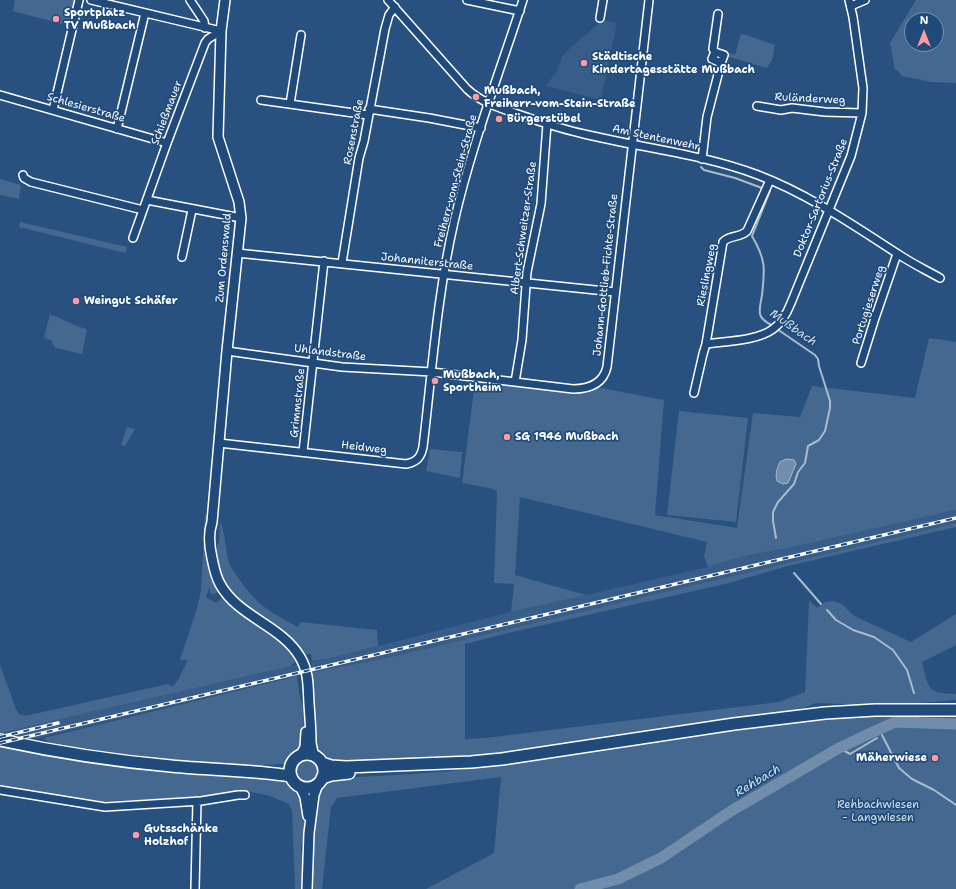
<!DOCTYPE html>
<meta charset="utf-8">
<style>
body{margin:0}
#map{position:relative;width:956px;height:889px;overflow:hidden;background:#28517f;font-family:"Shantell Sans",sans-serif}
canvas{display:block}
.north{position:absolute;left:904px;top:12px;width:40px;height:40px;box-sizing:border-box;background:#1f4a7a;border:1px solid #7992af;border-radius:50%;rotate:0deg;font-size:11px;font-weight:700;line-height:16px;text-align:center;color:#fff}
.north::after{content:'';display:block;margin:auto;width:14px;height:18px;background:#ff9aa2;clip-path:polygon(50% 0,100% 100%,50% 72%,0 100%)}
</style>
<div id="map">
<canvas width="956" height="889"></canvas>
<div class="north">N</div>
</div>
<script>
const g = document.querySelector('canvas').getContext('2d');
g.lineJoin = 'round';
function fillPath(path, color) {
  g.fillStyle = color;
  g.fill(path, 'evenodd');
}
function stroke(path, color, width, dash) {
  g.strokeStyle = color;
  g.lineWidth = width;
  g.lineCap = dash ? 'butt' : 'round';
  g.setLineDash(dash || []);
  g.stroke(path);
}
function label(font, color, halo, rows, align = 'center') {
  g.font = font + ' "Shantell Sans",sans-serif';
  g.lineWidth = 3.5;
  g.setLineDash([]);
  g.textBaseline = 'middle';
  g.strokeStyle = halo;
  g.fillStyle = color;
  for (const [text, x, y, turn = 0] of rows) {
    g.save();
    g.translate(x, y);
    g.rotate((+turn || 0) * Math.PI / 180);
    g.textAlign = isNaN(turn) ? turn : align;
    if (halo) g.strokeText(text, 0, 0);
    g.fillText(text, 0, 0);
    g.restore();
  }
}
fillPath(new Path2D(`
 M 603,20 L 617,23 L 601,100 L 546,86 L 558,69 L 562,57 L 570,48 Z
 M 956,510 L 956,523 L 378,660 L 313,672 L 311,662 L 327,659 L 511,612 L 708,567 L 745,556 L 793,547 Z
 M 297,665 L 300,675 L 0,747 L 0,733 Z`), '#375d88');
fillPath(new Path2D(`
 M 15,0 L 75,0 L 69,26 L 13,11 Z
 M 916,0 L 956,0 L 956,83 L 931,82 L 902,76 L 898,71 L 895,70 L 890,43 ZM 912,20 L 936,20 L 936,44 L 912,44 Z
 M 741,34 L 746,35 L 775,45 L 772,60 L 767,68 L 726,56 L 728,53 L 735,55 Z
 M 0,179 L 21,185 L 19,199 L 0,195 Z
 M 20,222 L 127,247 L 125,253 L 19,227 Z
 M 50,314 C 63,319 74,326 87,329 L 82,354 L 55,348 L 51,340 L 44,338 Z
 M 929,338 L 956,342 L 956,510 L 793,547 L 745,556 L 708,567 L 704,556 L 707,542 L 520,497 L 515,575 L 586,595 L 511,612 L 514,584 L 494,583 L 497,492 L 493,489 L 462,483 L 475,382 L 577,394 L 586,393 L 601,388 L 664,400 L 655,515 L 737,528 L 753,413 L 800,417 L 812,386 L 915,398 Z
 M 679,411 L 748,418 L 736,522 L 667,515 Z
 M 127,427 L 135,429 L 125,446 L 121,445 Z
 M 430,449 L 462,452 L 460,478 L 426,471 Z
 M 205,514 L 208,515 L 206,539 L 221,591 L 214,594 L 211,594 L 209,588 L 206,597 L 216,603 L 224,596 L 281,639 L 299,661 L 292,664 L 292,666 L 0,733 L 0,665 L 16,709 L 19,714 L 25,716 L 168,684 L 172,687 L 178,680 L 188,660 L 180,660 L 196,611 L 201,591 Z
 M 220,521 C 226,534 225,549 229,563 C 231,568 234,572 237,576 C 255,604 270,612 298,627 L 301,622 L 377,630 L 378,646 L 327,659 L 312,661 L 311,654 L 303,655 L 298,646 L 289,638 L 232,596 L 220,576 L 215,557 L 217,545 L 219,542 Z
 M 956,523 L 956,527 L 784,567 L 729,583 L 504,634 L 465,644 L 465,739 L 485,738 L 779,702 L 805,692 L 809,600 L 817,608 L 825,602 L 834,601 L 842,604 L 854,616 L 911,642 L 956,614 L 956,645 L 922,662 C 929,689 926,693 956,694 L 956,700 L 918,703 L 868,705 L 816,703 L 795,711 L 468,759 L 328,764 L 317,753 L 315,745 L 315,695 L 313,672 L 378,660 Z
 M 297,676 L 300,698 L 304,709 L 303,743 L 299,752 L 284,764 L 219,767 L 126,758 L 51,745 L 44,738 Z
 M 929,713 L 956,716 L 956,889 L 426,889 L 494,853 L 501,777 L 337,798 L 331,807 L 322,889 L 310,889 L 318,789 L 322,783 L 337,778 L 395,775 L 453,771 L 549,758 L 707,732 L 765,725 L 880,714 Z
 M 10,745 L 27,751 L 42,753 L 287,780 C 310,794 304,815 304,838 C 298,847 303,856 303,866 C 303,874 303,881 303,889 L 295,889 L 292,810 L 289,804 L 270,796 L 252,792 L 241,791 L 199,797 L 92,802 L 0,789 L 0,747 Z
 M295 771a12 12 0 1 1 24 0a12 12 0 1 1-24 0Z`), '#446890');
const water = new Path2D(`
 M 787,459 L 794,460 L 796,464 L 788,483 L 783,484 L 777,481 C 775,474 777,468 780,462 Z`);
fillPath(water, '#718dab');
stroke(water, '#aabbcd', 1);
stroke(new Path2D(`
 M 701,167 L 704,170 L 735,178 L 770,191 L 752,236 C 766,260 765,268 762,295 C 761,301 759,308 760,314 C 761,320 768,323 773,326
 M 776,538 L 773,521 L 773,512 L 778,502 L 794,484 L 798,472 L 805,463 L 808,446 L 819,440 L 825,431 L 830,408 L 830,401 L 819,366 L 818,359 L 815,355 L 777,329
 M 794,573 L 821,604
 M 827,610 L 836,620 L 853,630 L 874,637 L 893,650 L 907,670 L 914,693
 M 917,715 L 917,722
 M 882,735 L 899,768 L 912,779 L 934,790 L 956,805
 M 839,748 L 850,754 L 877,738`), '#aabbcd', 2);
stroke(new Path2D(`
 M 580,889 L 618,879 L 661,858 L 731,811 L 839,748 L 871,733 L 895,722 L 956,724`), '#718dab', 11);
const minor = new Path2D(`
 M 91,0 L 221,31
 M 190,0 L 204,21 L 205,28
 M 388,0 L 467,89 C 484,105 507,110 529,118 C 547,124 566,130 584,134 C 642,148 702,154 758,175 C 808,194 853,225 898,254 C 911,263 926,270 940,278
 M 467,0 L 520,11
 M 851,6 L 865,0
 M 600,18 L 603,0
 M 715,52 L 724,55 L 721,63 L 712,59 L 715,52 L 713,49 L 718,14
 M 0,95 L 167,143
 M 261,100 L 368,115
 M 290,104 L 301,35
 M 757,106 L 781,110 L 792,108 L 825,112 L 862,113
 M 369,109 L 429,118 L 481,128
 M 53,110 L 79,0
 M 117,129 L 145,13
 M 702,159 L 707,117 L 721,63
 M 23,175 L 24,178 L 31,182 L 143,210
 M 147,200 L 241,218
 M 133,238 L 167,143 L 205,43 L 208,39 L 221,31
 M 237,253 L 615,292
 M 182,257 L 192,210
 M 342,263 L 359,158 L 364,141 L 385,29 L 389,15 L 395,7
 M 706,344 C 726,341 757,341 773,329 C 782,323 787,313 791,303 L 851,156 L 862,113 L 863,88 L 853,17 L 849,0
 M 227,351 L 342,367 L 432,372 L 573,389 C 589,389 603,384 607,367 L 649,0
 M 861,363 L 875,318 L 897,254
 M 515,382 L 522,340 L 527,272 L 541,204 L 547,124
 M 694,393 L 703,354 L 706,344 L 723,242 C 729,235 740,238 747,231 L 770,180
 M 219,443 L 406,464 C 417,462 421,457 423,447 C 432,372 437,296 454,222 C 471,147 499,74 523,0
 M 303,452 L 324,261
 M 0,790 L 105,807 L 201,801 L 238,795 L 245,795
 M 195,889 L 197,801`);
const tertiary = new Path2D(`
 M 225,0 L 221,31 L 218,137 L 239,202 L 241,218 L 227,351 L 212,522 C 208,534 209,545 212,558 C 214,567 215,575 220,584 C 238,617 281,625 300,657 C 309,672 308,686 309,704 C 310,717 311,730 311,743 L 313,753 L 316,757
 M 301,755 L 305,747 L 306,732
 M 300,786 L 305,797 L 308,816
 M 307,889 L 309,833 L 314,795 L 318,784`);
const primary = new Path2D(`
 M 0,740 C 56,752 113,761 171,766 C 211,770 251,770 291,776
 M290 771a17 17 0 1 1 34 0a17 17 0 1 1-34 0Z
 M 322,763 L 331,766 L 346,767 L 471,762 L 502,759 L 734,724 L 825,713 L 875,710 L 956,710
 M 322,778 L 331,775 L 349,773`);
stroke(minor, '#fff', 10);
stroke(tertiary, '#fff', 12);
stroke(primary, '#fff', 14);
stroke(minor, '#1f4a7a', 7);
stroke(tertiary, '#1f4a7a', 9);
stroke(primary, '#1f4a7a', 11);
const rail = new Path2D(`
 M 0,737 L 58,723
 M 0,743 L 956,518`);
stroke(rail, '#fff', 3.5);
stroke(rail, '#1f4a7a', 2, [6]);
for (const [x, y, r, color] of [
 [56,19,4,"#ff9aa2"],
 [584,63,4,"#ff9aa2"],
 [476,97,4,"#ff9aa2"],
 [499,119,4,"#ff9aa2"],
 [76,301,4,"#ff9aa2"],
 [435,381,4,"#ff9aa2"],
 [507,437,4,"#ff9aa2"],
 [935,758,4,"#ff9aa2"],
 [136,835,4,"#ff9aa2"]
]) {
  const dot = new Path2D();
  dot.arc(x, y, r, 0, 2 * Math.PI);
  g.fillStyle = color;
  g.fill(dot);
  stroke(dot, '#1f4a7a', 1.5);
}
label('bold 11px', '#fff', '#1f4a7a', [
 ["Sportplatz",64,13],
 ["TV Mußbach",64,26],
 ["Städtische",592,57],
 ["Kindertagesstätte Mußbach",592,70],
 ["Mußbach,",484,91],
 ["Freiherr-vom-Stein-Straße",484,104],
 ["Bürgerstübel",507,119],
 ["Weingut Schäfer",84,301],
 ["Mußbach,",443,375],
 ["Sportheim",443,388],
 ["SG 1946 Mußbach",515,437],
 ["Mäherwiese",927,758,"right"],
 ["Gutsschänke",144,829],
 ["Holzhof",144,842]
], 'left');
label('11px', '#fff', '#1f4a7a', [
 ["Ruländerweg",810,99,3],
 ["Schlesierstraße",86,108,16],
 ["Schießmauer",167,113,-69],
 ["Rosenstraße",354,132,-79],
 ["Am Stentenwehr",656,138,12],
 ["Freiherr-vom-Stein-Straße",456,181,-75],
 ["Doktor-Sartorius-Straße",821,198,-68],
 ["Albert-Schweitzer-Straße",524,228,-82],
 ["Zum Ordenswald",224,258,-85],
 ["Johanniterstraße",427,262,6],
 ["Johann-Gottlieb-Fichte-Straße",606,275,-84],
 ["Rieslingweg",707,275,-79],
 ["Portugieserweg",869,305,-72],
 ["Uhlandstraße",330,353,7],
 ["Grimmstraße",298,403,-84],
 ["Heidweg",364,448,7]
]);
label('11px', '#dae1e9', '#1f4a7a', [
 ["Rehbachwiesen",878,805],
 ["- Langwiesen",878,818]
]);
label('italic 12px', '#d4dde6', '#1f4a7a', [
 ["Mußbach",793,328,35],
 ["Rehbach",758,781,-31]
]);
</script>
